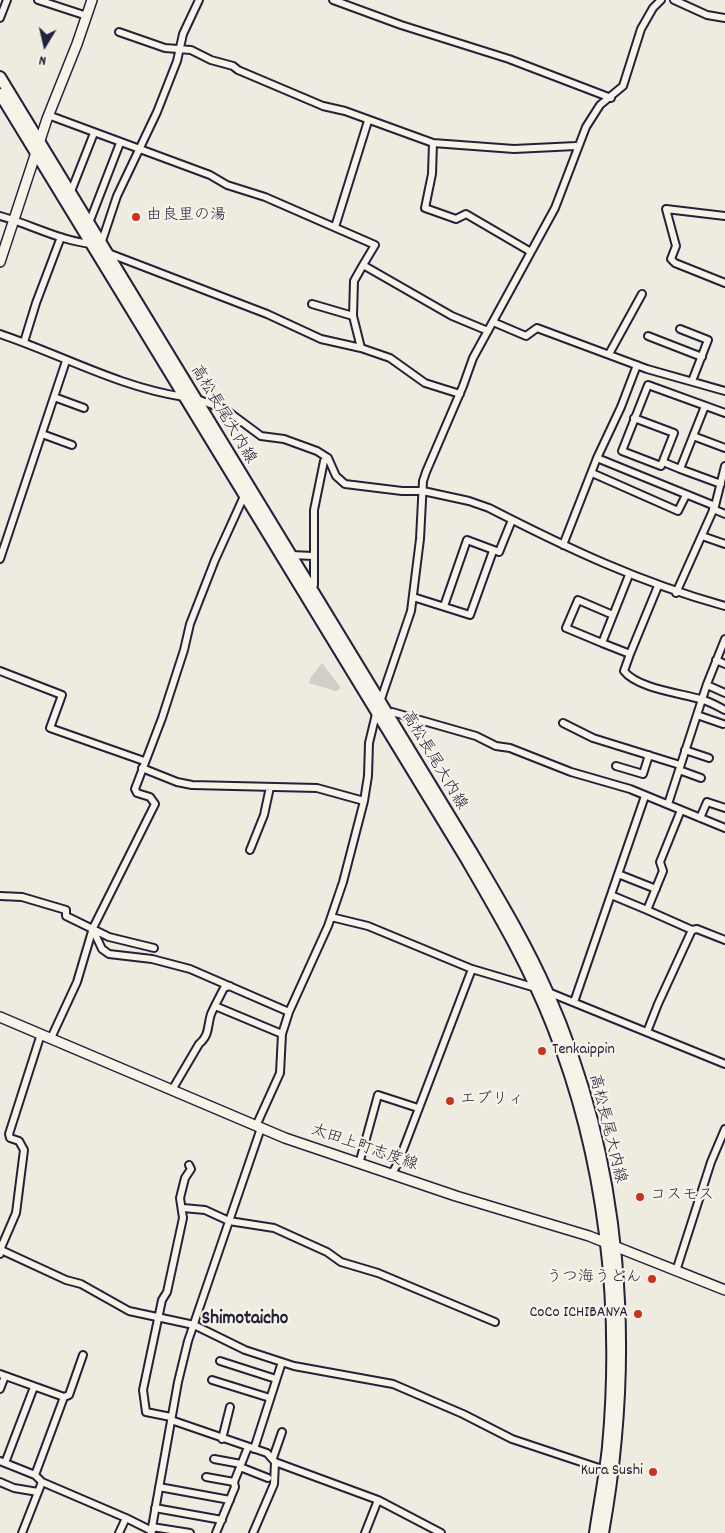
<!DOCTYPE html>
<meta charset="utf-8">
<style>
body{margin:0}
#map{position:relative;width:725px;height:1533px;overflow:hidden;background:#eeebe1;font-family:Dekko,sans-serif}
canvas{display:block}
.north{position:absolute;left:20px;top:20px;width:50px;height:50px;-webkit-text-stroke:4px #f7f3e8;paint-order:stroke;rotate:189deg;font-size:14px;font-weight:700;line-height:20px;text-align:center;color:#22223b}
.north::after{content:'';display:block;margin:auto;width:18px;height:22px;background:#22223b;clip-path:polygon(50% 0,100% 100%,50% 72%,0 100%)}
</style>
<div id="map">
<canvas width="725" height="1533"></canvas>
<div class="north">N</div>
</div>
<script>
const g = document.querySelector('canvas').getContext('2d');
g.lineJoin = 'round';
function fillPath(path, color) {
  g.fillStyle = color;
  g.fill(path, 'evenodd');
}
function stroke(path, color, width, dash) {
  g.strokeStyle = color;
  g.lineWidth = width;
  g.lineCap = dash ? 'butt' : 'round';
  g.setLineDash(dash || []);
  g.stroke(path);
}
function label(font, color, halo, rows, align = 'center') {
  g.font = font + ' Dekko,"Klee One",sans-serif';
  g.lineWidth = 4.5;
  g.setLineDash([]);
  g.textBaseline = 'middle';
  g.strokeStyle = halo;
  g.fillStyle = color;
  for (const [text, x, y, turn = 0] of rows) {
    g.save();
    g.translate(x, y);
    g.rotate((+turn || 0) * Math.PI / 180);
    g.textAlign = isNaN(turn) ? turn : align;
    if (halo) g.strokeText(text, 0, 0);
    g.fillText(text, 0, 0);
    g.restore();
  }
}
fillPath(new Path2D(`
 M 322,663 L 341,688 L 336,691 L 309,683 L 311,677 Z`), '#d1cdc9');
const street = new Path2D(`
 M 38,0 L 87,16
 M 333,0 L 401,25 L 509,59 L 611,98
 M 674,0 L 707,15 L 725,18
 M 0,18 L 7,0
 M 119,32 L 165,48 L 191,50 L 211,60 L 233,66 L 238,70 L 323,106 L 345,111 L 433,143 L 514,149 L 576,146
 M 48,115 L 210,175 L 227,185 L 265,197 L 375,245 L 363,265 L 452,316 L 488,331
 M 433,143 L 432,174 L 425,208 L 456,219 L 466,214 L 531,252
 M 70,194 L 94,133
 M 0,216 C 30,224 60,241 92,244
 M 725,216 L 666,209 L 676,246 L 671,259 L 675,263 L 725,283
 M 91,218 L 120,143
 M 335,227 L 368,121
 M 101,244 L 117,196 L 157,112 L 177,61 L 183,34 L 199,0
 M 108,253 L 267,314 L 321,339 L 361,348
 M 363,265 L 354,281 L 353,316 L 361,348 L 390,358 L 425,383 L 460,394
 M 312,304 L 353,316
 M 493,322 L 526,336 L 537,328 L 647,369 L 725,391
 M 680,329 L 708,340 L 692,381
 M 0,334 C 62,355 119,387 184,397
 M 648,336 L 702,357
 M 24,342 L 36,303 L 61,237
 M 609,354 L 642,294
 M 54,397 L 84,408
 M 197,399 L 226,410 L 261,436 L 284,439 L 317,451 L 328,458 L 336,476 L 345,484 L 402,491 L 423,491 L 469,501 L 489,508 C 567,548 641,583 725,606
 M 634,418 L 674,433 L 661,466 L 622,451 L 648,385 L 725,413
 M 42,434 L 72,445
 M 693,436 L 725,448
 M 597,458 L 621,407 L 637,365
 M 663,462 L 680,469 L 705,406
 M 680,469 L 721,484
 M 592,473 L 678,511 L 686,495
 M 713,509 L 725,514
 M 702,536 L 725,544
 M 563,545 L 597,458 L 715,506
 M 291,555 L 313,556
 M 0,559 L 66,361
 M 629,575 L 602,643 L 630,654 L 658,586
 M 310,588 L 314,585 L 314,510 L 324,461 L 328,458
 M 676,593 L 715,506 L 725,466
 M 413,597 L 470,615 L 493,551
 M 444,606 L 467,540 L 499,552 L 512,520
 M 602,643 L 566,628 L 578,600 L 613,615
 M 630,654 L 624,671 C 637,688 679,693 700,699 C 709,701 717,706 725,710
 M 716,660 L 725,664
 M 0,671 L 62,695 L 50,728 L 144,761
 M 707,685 L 725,693
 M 380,702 L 411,611 L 420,539 L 423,481 L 426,472 L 463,386 L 473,358 L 555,208 L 586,127 L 600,105 L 623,86 L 641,29 L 653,8 L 661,0
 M 387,714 L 392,712 L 476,736 L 496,746 L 510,748 L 571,772 L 630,789 L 725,828
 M 697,715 L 723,724
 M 563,723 L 593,738 L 680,765
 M 685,750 L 709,758
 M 616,766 L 643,774 L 649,755
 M 142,768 L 177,782 L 192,785 L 317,788 L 364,801
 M 679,770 L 701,778
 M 668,804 L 707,684 L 725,639
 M 700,818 L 707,802 L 725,808
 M 250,850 L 264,815 L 270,787
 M 618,874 L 656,889
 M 611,895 L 647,910 L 663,871 L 660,862 L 681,810
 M 0,896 L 22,897 L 66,910 L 66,916 L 109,937 L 154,948
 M 647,910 L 692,930 L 658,1004 L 647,1032
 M 331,917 L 368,926 L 472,969 L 536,988
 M 692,930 L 697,929 L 725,940
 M 95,934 L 102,949 L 109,954 L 152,959 L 190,969 L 289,1012
 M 548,992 L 725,1064
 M 574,1002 L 645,796
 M 215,1006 L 282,1034
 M 51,1038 L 77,982 L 93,928 L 155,804 L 150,797 L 137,793 L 135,789 L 162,718 L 184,650 L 190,624 L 215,560 L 245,494
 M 172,1090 L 199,1044 C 210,1035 207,1026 211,1014 C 215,1005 220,996 224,988 L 230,986
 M 256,1126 L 280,1073 L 282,1034 L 289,1012 L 328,926 L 343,882 L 364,801 L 368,776 L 369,743 L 376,714
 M 359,1164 L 378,1095 L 418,1108
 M 391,1175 L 398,1163 L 472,969
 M 183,1208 L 205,1210 L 229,1221 L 274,1228 L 327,1252 L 341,1262 L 378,1273 L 495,1322
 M 0,1250 L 16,1213 L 24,1150 L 19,1141 L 10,1138 L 9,1134 L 41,1034
 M 0,1254 L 1,1250 L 66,1280 L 81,1284 L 129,1311 L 194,1325 L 245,1350 L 294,1366 L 393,1384 L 463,1414 L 512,1439 L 608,1471
 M 676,1271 L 711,1162 L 725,1129
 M 220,1361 L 276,1379
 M 0,1374 L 64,1397 L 35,1475
 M 212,1380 L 270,1398
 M 0,1389 L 5,1376
 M 64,1397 L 69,1395 L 83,1355
 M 171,1417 L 146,1412 L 143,1390 L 162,1300 L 167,1292 L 183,1218 L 180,1198 L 185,1178 L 191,1169 L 189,1165
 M 171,1420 L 267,1453 L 275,1462 L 378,1500 L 441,1533
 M 222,1439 L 230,1407
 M 254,1449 L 282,1362
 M 273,1458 L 282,1432
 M 214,1459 L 241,1464
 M 0,1461 L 35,1475 L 42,1482 L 126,1518
 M 5,1463 L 34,1387
 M 240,1467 L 268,1478
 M 206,1477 L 234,1482
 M 0,1482 L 14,1488 L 38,1492
 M 159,1487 L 230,1500
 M 155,1508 L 222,1520
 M 152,1527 L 190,1533
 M 22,1533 L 42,1482
 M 119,1533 L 126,1518 L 152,1531
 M 151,1533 L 178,1382 L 188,1341 L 261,1128
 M 216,1533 L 235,1487 L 234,1482 L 248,1447
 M 253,1533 L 274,1484 L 275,1462
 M 365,1533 L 378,1500`);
const secondary = new Path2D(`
 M 0,262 L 47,119 L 77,44 L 92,0
 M 0,1017 L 285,1138 L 456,1196 L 589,1236 L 725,1290`);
const primary = new Path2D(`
 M 0,77 L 471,851 C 498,897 526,943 547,991 C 623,1162 636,1350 603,1533
 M 0,94 L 465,857 C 497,912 529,966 552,1025 C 605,1158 621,1305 608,1447 C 605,1476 599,1505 595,1533`);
stroke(street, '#22223b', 10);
stroke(secondary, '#22223b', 12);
stroke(primary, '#22223b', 14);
stroke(street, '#f7f3e8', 6);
stroke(secondary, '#f7f3e8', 9);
stroke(primary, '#f7f3e8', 10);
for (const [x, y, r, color] of [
 [136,217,5,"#c8321e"],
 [542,1051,5,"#c8321e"],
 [450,1101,5,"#c8321e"],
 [640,1197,5,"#c8321e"],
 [652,1279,5,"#c8321e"],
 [638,1314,5,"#c8321e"],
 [653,1472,5,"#c8321e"]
]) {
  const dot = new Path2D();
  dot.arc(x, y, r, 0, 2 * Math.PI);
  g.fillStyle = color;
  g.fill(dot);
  stroke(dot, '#f7f3e8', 2);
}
label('16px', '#22223b', '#f7f3e8', [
 ["由良里の湯",146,217],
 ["Tenkaippin",552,1051],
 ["エブリィ",460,1101],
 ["コスモス",650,1197],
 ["うつ海うどん",642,1279,"right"],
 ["CoCo ICHIBANYA",628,1314,"right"],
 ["Kura Sushi",643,1472,"right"]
], 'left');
label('16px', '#22223b', '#f7f3e8', [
 ["高松長尾大内線",222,415,59],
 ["高松長尾大内線",433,761,59],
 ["高松長尾大内線",606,1129,76],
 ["太田上町志度線",364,1149,19]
]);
label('bold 19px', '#22223b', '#f7f3e8', [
 ["Shimotaicho",245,1320]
]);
</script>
